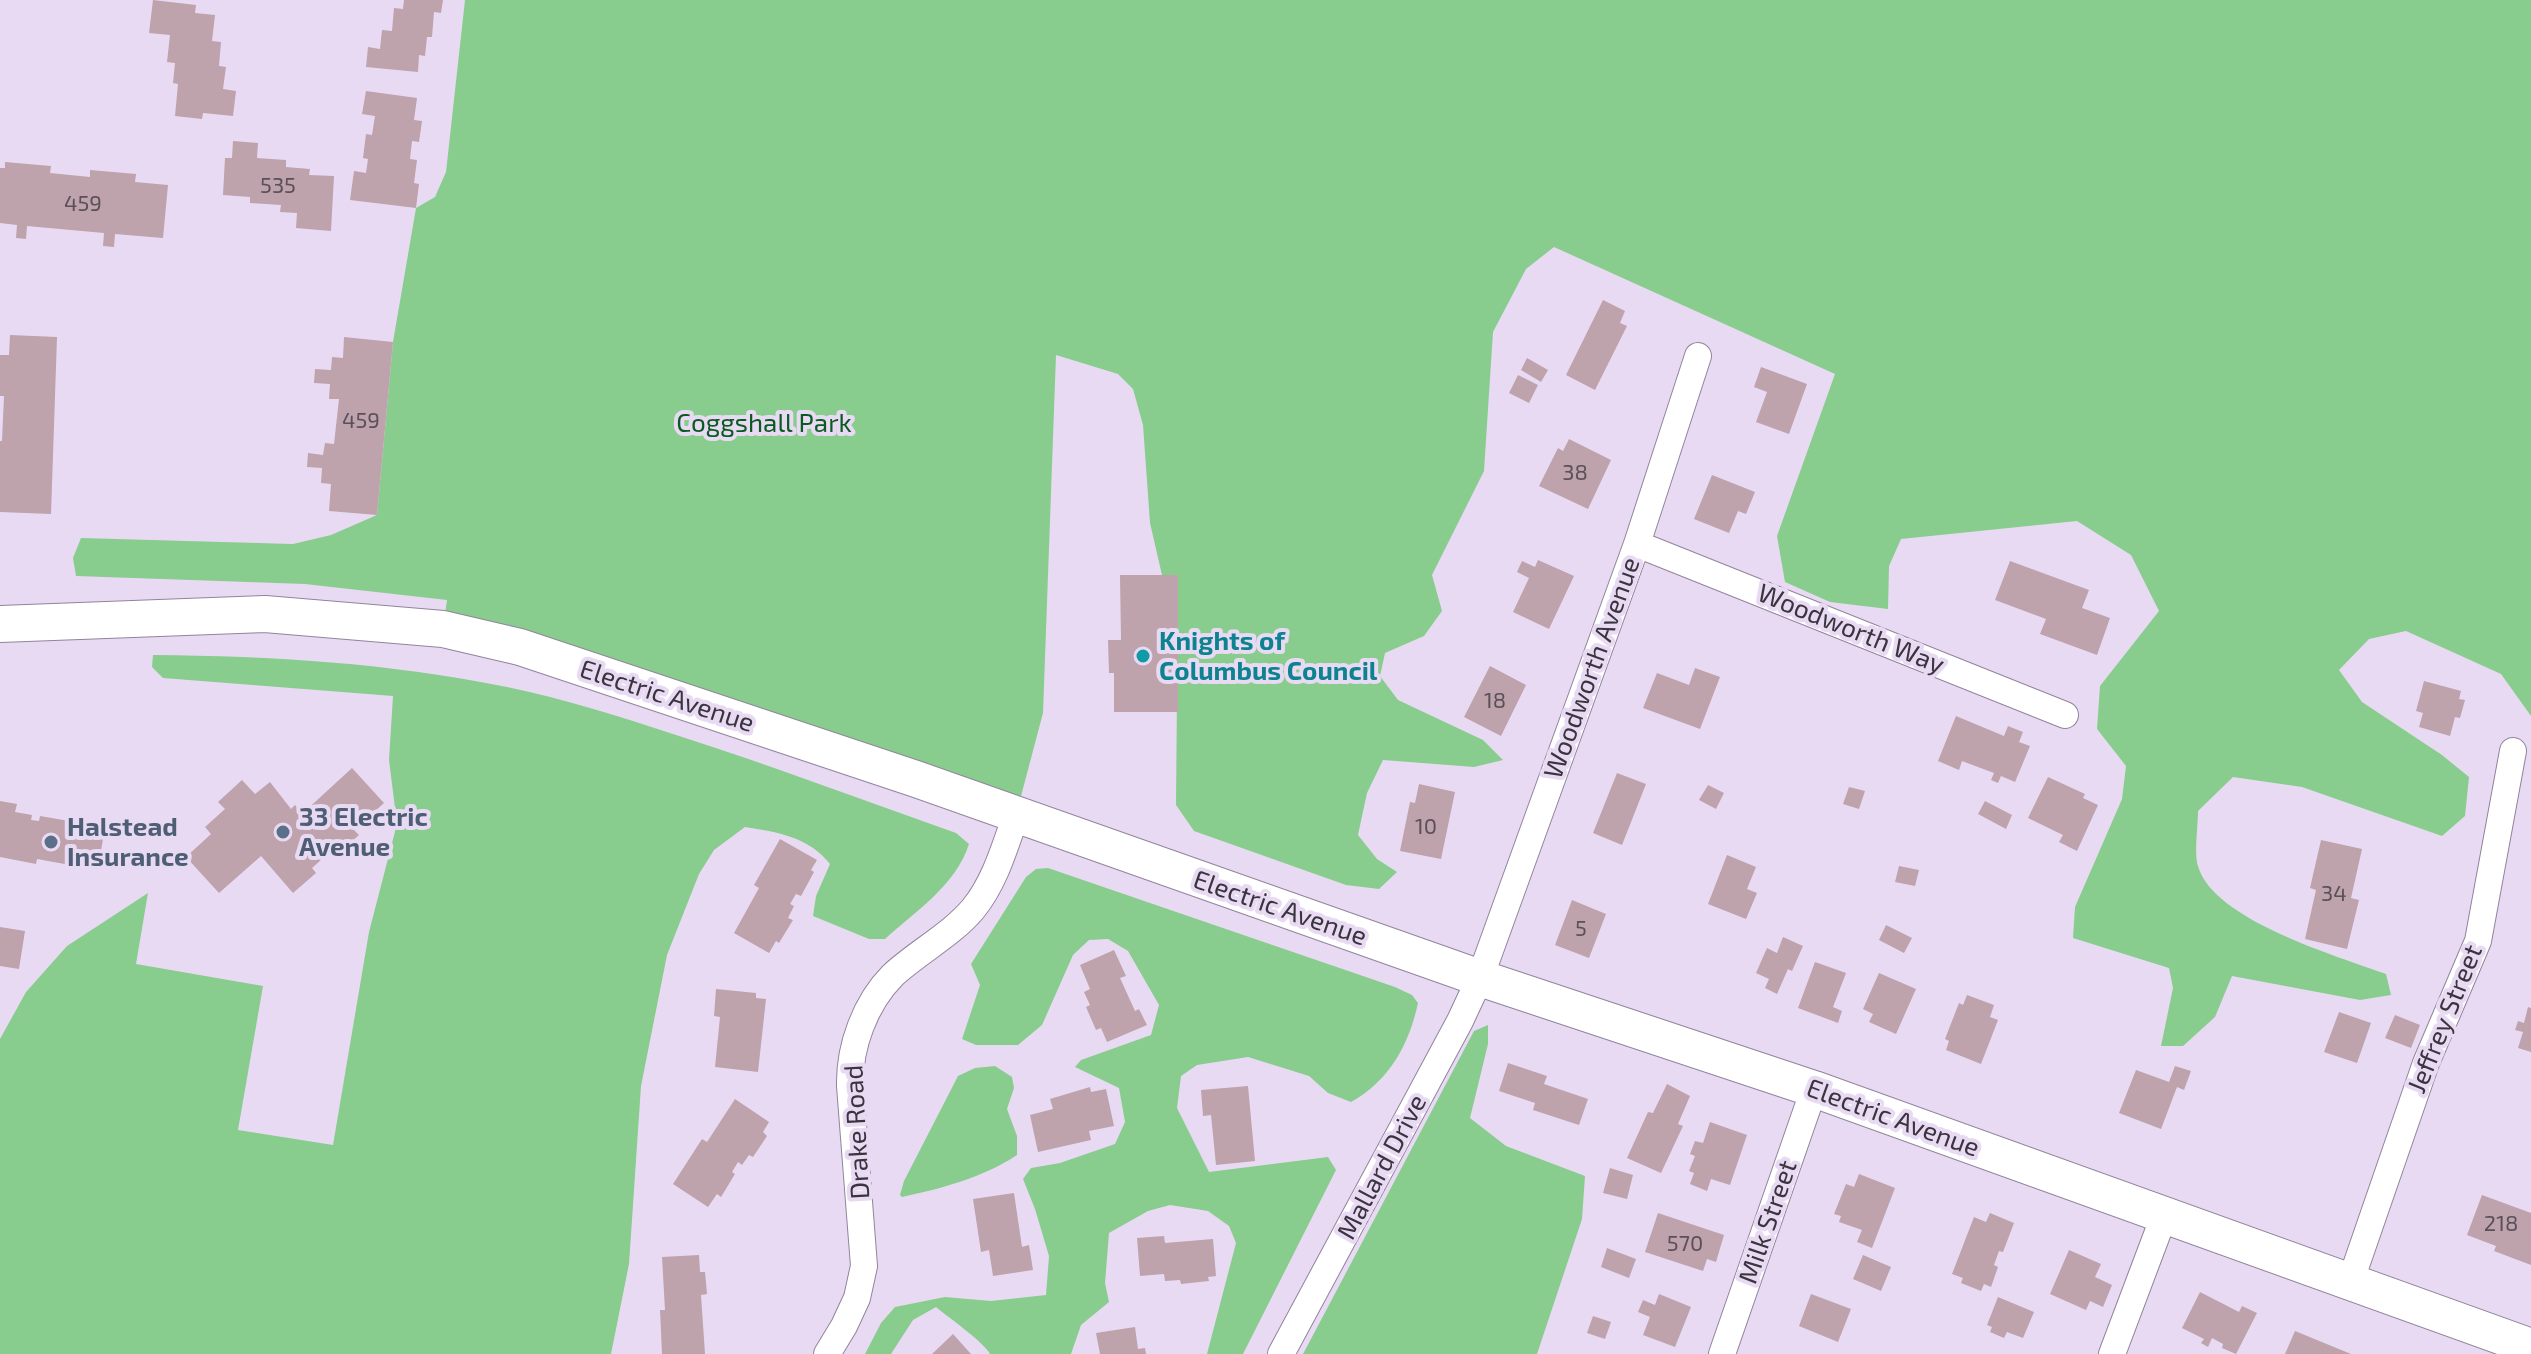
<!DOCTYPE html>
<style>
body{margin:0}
canvas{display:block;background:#e8daf3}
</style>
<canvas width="2531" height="1354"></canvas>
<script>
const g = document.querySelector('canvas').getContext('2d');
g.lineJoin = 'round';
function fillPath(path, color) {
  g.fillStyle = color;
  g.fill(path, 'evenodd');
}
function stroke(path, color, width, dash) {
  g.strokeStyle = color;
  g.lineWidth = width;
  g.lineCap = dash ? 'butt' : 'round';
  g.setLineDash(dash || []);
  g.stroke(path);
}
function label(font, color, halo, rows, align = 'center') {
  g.font = font + ' "Exo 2",sans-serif';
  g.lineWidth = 8;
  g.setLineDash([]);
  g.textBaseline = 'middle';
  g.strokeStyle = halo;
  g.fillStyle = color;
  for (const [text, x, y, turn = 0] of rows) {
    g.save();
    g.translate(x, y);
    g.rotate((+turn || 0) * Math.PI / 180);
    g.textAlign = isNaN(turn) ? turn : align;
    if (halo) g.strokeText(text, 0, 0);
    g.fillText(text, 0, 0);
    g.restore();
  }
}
fillPath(new Path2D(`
 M 465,0 L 2531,0 L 2531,716 L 2501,674 L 2406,631 L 2369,639 L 2339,670 L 2362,702 L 2442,755 L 2469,777 L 2465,816 L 2442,836 L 2302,787 L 2233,777 L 2198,811 C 2198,826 2194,853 2198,866 C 2213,920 2337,956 2386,974 L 2391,995 L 2360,1000 L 2232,976 L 2215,1017 L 2183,1046 L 2161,1046 L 2173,988 L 2169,968 L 2073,938 L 2075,907 L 2122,799 L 2126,766 L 2097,729 L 2100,686 L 2159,611 L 2131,555 L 2077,521 L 1901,539 L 1889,566 L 1888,609 L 1830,602 L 1785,582 L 1777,536 L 1835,374 L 1554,247 L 1526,269 L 1493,332 L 1484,471 L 1432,575 L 1442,611 L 1424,636 L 1385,653 L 1380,676 L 1398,700 L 1483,740 L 1503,760 L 1474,767 L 1383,760 L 1367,793 L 1358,835 L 1377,859 L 1397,872 L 1379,889 L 1346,885 L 1194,831 L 1176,805 L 1178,576 L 1162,575 L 1150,523 L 1143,425 L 1133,389 L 1118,374 L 1056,355 L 1043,713 L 1016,815 L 443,629 L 447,600 L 305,584 L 76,576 L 73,558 L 81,538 L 293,544 L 331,535 L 377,515 L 393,342 L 416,208 L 435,197 L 446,172 Z
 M 153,655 C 274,656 388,663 507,687 C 565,699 621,717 676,735 C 770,765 863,800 956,833 L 969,844 C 956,885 916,911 885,939 L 869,939 L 813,916 L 816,896 L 830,864 C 809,837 777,832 745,827 L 714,850 L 699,874 L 667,955 L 641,1086 L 629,1264 L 611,1354 L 0,1354 L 0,1039 L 26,992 L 67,946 L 148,893 L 136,964 L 263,986 L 238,1130 L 333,1145 L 369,932 L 397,824 L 389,760 L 393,696 L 163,678 L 152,667 Z
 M 1048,868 L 1395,987 L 1412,995 L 1418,1003 C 1409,1045 1389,1081 1351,1102 L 1328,1093 L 1309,1076 L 1248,1057 L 1197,1065 L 1181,1076 L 1177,1108 L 1209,1172 L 1328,1157 L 1336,1170 L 1243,1354 L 1207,1354 L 1236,1243 L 1229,1226 L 1208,1211 L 1170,1205 L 1148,1211 L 1109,1233 L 1105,1283 L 1109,1302 L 1081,1325 L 1071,1354 L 990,1354 C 984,1342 949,1318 936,1307 L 913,1320 L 891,1354 L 865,1354 L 881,1323 L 895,1307 L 945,1297 L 991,1301 L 1046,1295 L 1049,1256 L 1035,1209 L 1023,1179 L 1031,1168 L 1060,1163 L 1115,1144 L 1125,1122 L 1119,1088 L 1075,1067 L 1081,1060 L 1151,1035 L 1159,1005 L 1128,951 L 1108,939 L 1089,940 L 1073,955 L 1042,1025 L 1018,1045 L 976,1045 L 962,1039 L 980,985 L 971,964 L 1026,877 L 1036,869 Z
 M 1488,1025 L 1488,1044 L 1470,1118 L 1506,1146 L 1585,1176 L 1582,1219 L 1537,1354 L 1303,1354 L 1474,1031 Z
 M 995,1066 L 1012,1077 L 1014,1088 L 1007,1109 L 1017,1136 L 1017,1155 C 982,1178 943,1188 902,1197 L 900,1195 L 904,1181 L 958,1076 L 975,1068 Z`), '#88cd8e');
fillPath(new Path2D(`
 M 153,0 L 196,5 L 195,13 L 215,15 L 212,41 L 221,42 L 219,66 L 226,67 L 223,89 L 236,91 L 233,116 L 203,113 L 202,119 L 175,116 L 178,84 L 173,83 L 175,63 L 167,62 L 170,35 L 149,33 Z
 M 404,0 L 443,0 L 441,13 L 434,12 L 432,37 L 427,37 L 425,56 L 419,55 L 418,72 L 366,67 L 368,47 L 380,49 L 382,30 L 392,31 L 394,8 L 403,9 Z
 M 366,91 L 417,98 L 414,120 L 422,121 L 419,142 L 412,141 L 410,159 L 417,160 L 414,183 L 419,184 L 416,208 L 350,200 L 354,171 L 366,173 L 368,159 L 363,158 L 366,134 L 372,135 L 375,116 L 362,114 Z
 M 233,141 L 258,143 L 257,158 L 286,160 L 286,167 L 310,169 L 309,175 L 334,176 L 331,231 L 296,228 L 297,213 L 280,212 L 281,205 L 250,203 L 250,197 L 223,195 L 225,158 L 232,158 Z
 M 5,162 L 51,166 L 50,173 L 90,177 L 90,170 L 136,174 L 135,182 L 168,185 L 163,238 L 115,234 L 114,247 L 103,246 L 104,233 L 27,226 L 26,239 L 16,238 L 17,225 L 0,223 L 0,168 L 5,168 Z
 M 1603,300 L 1625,311 L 1620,323 L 1627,326 L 1595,390 L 1566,375 Z
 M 10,335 L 57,337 L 51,514 L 0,512 L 0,441 L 2,441 L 4,396 L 0,396 L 0,355 L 9,355 Z
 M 344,337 L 393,342 L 377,515 L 329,511 L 331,484 L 321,483 L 322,468 L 307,467 L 308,453 L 323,455 L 325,443 L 334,444 L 339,399 L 329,399 L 330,384 L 314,383 L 315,369 L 331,370 L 332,357 L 343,358 Z
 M 1527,358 L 1548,370 L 1541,382 L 1521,370 Z
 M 1761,367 L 1807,384 L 1789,434 L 1756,422 L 1767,392 L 1754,387 Z
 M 1518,375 L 1538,385 L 1529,403 L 1509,393 Z
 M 1569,439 L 1611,460 L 1588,509 L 1539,486 L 1558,448 L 1563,451 Z
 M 1712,475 L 1755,492 L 1746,514 L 1738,511 L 1729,533 L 1694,519 Z
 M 1538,560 L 1574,576 L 1549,629 L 1513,612 L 1529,578 L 1517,572 L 1522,561 L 1535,567 Z
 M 2010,561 L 2089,590 L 2082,608 L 2110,618 L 2097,655 L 2040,634 L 2046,619 L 1995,600 Z
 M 1120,575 L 1178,575 L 1178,712 L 1114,712 L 1114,673 L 1109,673 L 1108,640 L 1121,640 Z
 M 1490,666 L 1526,685 L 1501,736 L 1464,717 Z
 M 1695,668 L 1720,677 L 1700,729 L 1643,708 L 1657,673 L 1689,685 Z
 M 2424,681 L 2461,691 L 2459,699 L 2465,700 L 2460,718 L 2455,717 L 2450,736 L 2419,727 L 2423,713 L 2416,711 Z
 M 1956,716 L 2004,736 L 2008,726 L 2023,732 L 2019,742 L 2030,746 L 2015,782 L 2001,776 L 1998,783 L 1991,780 L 1994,773 L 1962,761 L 1959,770 L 1938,761 Z
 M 352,768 L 384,803 L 354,830 L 359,835 L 337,855 L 332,850 L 312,868 L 316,873 L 293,893 L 261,856 L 219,893 L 186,857 L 211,834 L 205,827 L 225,809 L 218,802 L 242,780 L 255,794 L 270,782 L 291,809 L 295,805 L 302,814 Z
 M 1617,773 L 1646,784 L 1622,845 L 1593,833 Z
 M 2048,777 L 2085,794 L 2083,798 L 2098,805 L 2077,851 L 2059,842 L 2063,835 L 2028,818 Z
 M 1419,784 L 1455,792 L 1441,859 L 1400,851 L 1410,802 L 1415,803 Z
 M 1708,785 L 1724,793 L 1716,809 L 1699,800 Z
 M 1849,787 L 1865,791 L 1859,809 L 1843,804 Z
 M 0,801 L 17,804 L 15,812 L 32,815 L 31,820 L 39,821 L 40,816 L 75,822 L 74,826 L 83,827 L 84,823 L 105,826 L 98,870 L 37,859 L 36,864 L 0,857 Z
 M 1985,801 L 2012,815 L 2006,829 L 1978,814 Z
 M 780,839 L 817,860 L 811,870 L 814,872 L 801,896 L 796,894 L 790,904 L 794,906 L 788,918 L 793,920 L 779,943 L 776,941 L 769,953 L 734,933 L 759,888 L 754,885 Z
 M 2321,840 L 2362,849 L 2351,898 L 2359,900 L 2347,949 L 2305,939 L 2316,890 L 2310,888 Z
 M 1727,855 L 1756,867 L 1747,889 L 1757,893 L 1746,919 L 1708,904 Z
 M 1899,866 L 1919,870 L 1915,886 L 1895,882 Z
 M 1572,900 L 1606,914 L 1589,958 L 1555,945 Z
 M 1886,925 L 1912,938 L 1904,953 L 1879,940 Z
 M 0,927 L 25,931 L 19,969 L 0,966 Z
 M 1783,937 L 1803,946 L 1792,971 L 1788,969 L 1777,994 L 1765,988 L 1769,979 L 1756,973 L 1767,948 L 1777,953 Z
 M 1114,950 L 1126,976 L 1120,978 L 1135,1011 L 1139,1009 L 1147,1025 L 1107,1042 L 1101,1028 L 1096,1030 L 1086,1007 L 1090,1005 L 1084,992 L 1090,989 L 1080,965 Z
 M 1815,962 L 1846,973 L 1833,1007 L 1842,1011 L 1838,1023 L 1798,1008 Z
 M 1879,973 L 1916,989 L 1896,1034 L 1869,1022 L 1873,1014 L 1863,1009 Z
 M 716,989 L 756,993 L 756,998 L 766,999 L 758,1072 L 715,1067 L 720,1017 L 714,1016 Z
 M 1967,995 L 1994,1005 L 1990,1017 L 1998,1020 L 1981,1064 L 1946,1050 L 1949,1041 L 1945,1039 L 1959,1003 L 1963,1005 Z
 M 2528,1007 L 2531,1008 L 2531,1052 L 2518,1048 L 2523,1032 L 2515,1030 L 2518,1021 L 2524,1023 Z
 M 2339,1012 L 2371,1023 L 2357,1063 L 2324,1052 Z
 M 2395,1015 L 2420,1025 L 2411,1048 L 2385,1038 Z
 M 1508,1063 L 1547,1076 L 1544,1084 L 1588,1099 L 1579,1125 L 1533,1110 L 1535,1103 L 1499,1091 Z
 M 2175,1066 L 2191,1071 L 2184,1090 L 2177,1087 L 2161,1129 L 2119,1113 L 2136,1070 L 2169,1082 Z
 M 1667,1084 L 1690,1096 L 1678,1124 L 1683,1126 L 1661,1173 L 1627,1158 L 1648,1112 L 1653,1113 Z
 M 1248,1086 L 1255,1161 L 1216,1165 L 1211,1115 L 1203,1116 L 1201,1090 Z
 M 1090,1087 L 1091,1092 L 1106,1089 L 1114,1126 L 1089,1131 L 1091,1140 L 1038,1152 L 1030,1115 L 1053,1109 L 1050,1099 Z
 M 735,1099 L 769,1122 L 763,1132 L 767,1136 L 753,1157 L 749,1155 L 742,1165 L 738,1162 L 732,1172 L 735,1174 L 721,1197 L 717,1194 L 708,1207 L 673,1184 L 702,1139 L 707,1142 Z
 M 1710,1122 L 1747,1135 L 1730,1185 L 1711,1179 L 1707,1191 L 1690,1184 L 1694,1173 L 1689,1171 L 1695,1156 L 1690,1154 L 1695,1141 L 1703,1143 Z
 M 1610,1168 L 1633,1175 L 1627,1199 L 1603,1193 Z
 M 1859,1174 L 1895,1188 L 1872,1248 L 1857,1242 L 1862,1230 L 1839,1222 L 1841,1216 L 1834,1214 L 1846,1184 L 1854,1187 Z
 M 1014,1193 L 1022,1247 L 1029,1245 L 1033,1270 L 993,1276 L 989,1250 L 981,1252 L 973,1199 Z
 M 2482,1195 L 2531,1213 L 2531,1265 L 2494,1251 L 2496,1246 L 2467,1235 Z
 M 1658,1213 L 1724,1235 L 1716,1262 L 1707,1259 L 1703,1271 L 1645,1252 Z
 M 1990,1213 L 2014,1223 L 2003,1252 L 1999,1251 L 1994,1265 L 1998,1267 L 1991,1287 L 1984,1284 L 1981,1291 L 1961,1283 L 1963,1278 L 1952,1274 L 1974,1217 L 1986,1222 Z
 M 1164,1236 L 1165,1243 L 1213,1239 L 1216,1276 L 1208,1277 L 1209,1281 L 1181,1284 L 1180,1280 L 1165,1281 L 1164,1274 L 1140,1276 L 1137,1238 Z
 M 1607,1248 L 1636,1259 L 1629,1278 L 1601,1267 Z
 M 2069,1250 L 2101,1264 L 2095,1277 L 2112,1285 L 2103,1307 L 2090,1301 L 2086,1310 L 2050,1294 Z
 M 699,1255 L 700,1272 L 705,1272 L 707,1294 L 701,1295 L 705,1354 L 662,1354 L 660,1310 L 665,1310 L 662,1257 Z
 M 1863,1255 L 1891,1267 L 1881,1291 L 1853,1279 Z
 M 2200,1292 L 2239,1312 L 2242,1306 L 2257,1313 L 2236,1354 L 2222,1348 L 2223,1344 L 2212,1338 L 2208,1347 L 2201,1343 L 2204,1339 L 2182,1328 Z
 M 1659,1294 L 1691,1307 L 1675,1347 L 1643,1335 L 1650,1317 L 1638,1312 L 1643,1300 L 1655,1305 Z
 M 1811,1294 L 1851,1309 L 1838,1342 L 1799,1326 Z
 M 1998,1297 L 2034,1312 L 2023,1338 L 2007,1332 L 2004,1338 L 1990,1332 L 1992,1327 L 1987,1325 Z
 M 1593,1316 L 1611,1322 L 1605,1339 L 1587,1333 Z
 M 1135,1327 L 1138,1349 L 1145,1348 L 1146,1354 L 1100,1354 L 1096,1333 Z
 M 2295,1331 L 2351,1354 L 2285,1354 Z
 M 953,1334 L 971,1354 L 932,1354 Z`), '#bea2ac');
const minor = new Path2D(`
 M 1637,544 L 2065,715
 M 2351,1280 L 2426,1063 L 2478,941 L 2513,751
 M 827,1354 L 844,1326 L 857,1298 L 864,1266 L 850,1086 C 849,1047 865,1003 893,975 C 918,952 951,935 973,909 C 995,882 1005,846 1016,815
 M 1281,1354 L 1460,1021 L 1480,978 L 1637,544 L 1698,356
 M 1722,1354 L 1814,1089
 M 2112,1354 L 2164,1216`);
const secondary = new Path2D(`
 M 0,624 L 265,614 L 443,629 L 520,647 L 916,779 L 1480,978 L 1814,1089 L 2531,1347`);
stroke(minor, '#91849b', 28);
stroke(secondary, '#91849b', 38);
stroke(minor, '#fff', 26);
stroke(secondary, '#fff', 36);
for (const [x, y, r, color] of [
 [1143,656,8,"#0f9aa8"],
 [283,832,8,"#5c6f8a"],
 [51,842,8,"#5c6f8a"]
]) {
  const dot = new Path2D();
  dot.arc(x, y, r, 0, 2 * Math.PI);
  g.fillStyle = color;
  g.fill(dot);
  stroke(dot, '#e8daf3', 3);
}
label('22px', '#5a5059', null, [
 ["535",278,186],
 ["459",83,204],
 ["459",361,421],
 ["38",1575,473],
 ["18",1495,701],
 ["10",1426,827],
 ["34",2334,894],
 ["5",1581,929],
 ["218",2501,1224],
 ["570",1685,1244]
]);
label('26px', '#0a5b1f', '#e8daf3', [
 ["Coggshall Park",764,423]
]);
label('26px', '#39343d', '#e8daf3', [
 ["Woodworth Way",1851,629,22],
 ["Woodworth Avenue",1592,668,-70],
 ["Electric Avenue",667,696,18],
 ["Electric Avenue",1280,908,19],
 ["Jeffrey Street",2445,1019,-68],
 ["Electric Avenue",1893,1118,20],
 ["Drake Road",857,1132,-93],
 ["Mallard Drive",1382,1167,-62],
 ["Milk Street",1768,1222,-71]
]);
label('bold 26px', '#0d838f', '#e8daf3', [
 ["Knights of",1159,641],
 ["Columbus Council",1159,671]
], 'left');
label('bold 26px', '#4e5e75', '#e8daf3', [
 ["33 Electric",299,817],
 ["Avenue",299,847],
 ["Halstead",67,827],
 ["Insurance",67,857]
], 'left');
</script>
